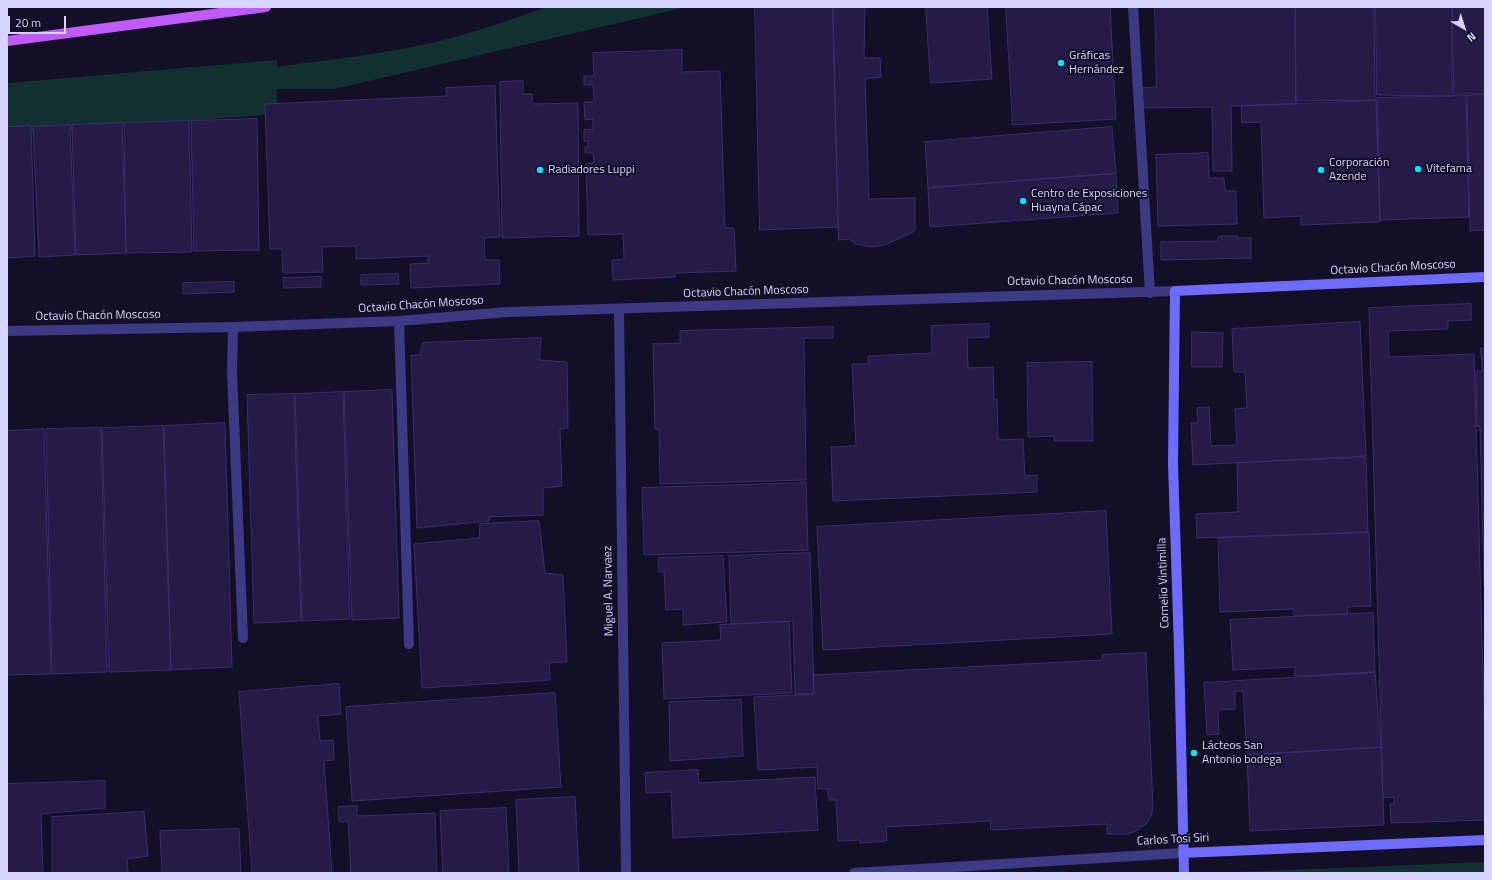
<!DOCTYPE html>
<meta charset="utf-8">
<style>
body{margin:0}
#map{position:relative;width:1492px;height:880px;overflow:hidden;background:#130f26;font-family:"Titillium Web",sans-serif}
canvas{display:block}
.frame{position:absolute;inset:0;border:8px solid #d9d4ff;pointer-events:none}
.north{position:absolute;left:1444px;top:8px;width:40px;height:40px;-webkit-text-stroke:3px #130f26;paint-order:stroke;rotate:141deg;font-size:11px;font-weight:700;line-height:16px;text-align:center;color:#d9d4ff}
.north::after{content:'';display:block;margin:auto;width:14px;height:18px;background:#d9d4ff;clip-path:polygon(50% 0,100% 100%,50% 72%,0 100%)}
.scale{position:absolute;left:8px;top:16px;width:58px;height:18px;box-sizing:border-box;border:2px solid #d9d4ff;border-top:0;padding-left:5px;font-size:12px;line-height:14px;white-space:nowrap;color:#d9d4ff;-webkit-text-stroke:3px #130f26;paint-order:stroke}
</style>
<div id="map">
<canvas width="1492" height="880"></canvas>
<div class="frame"></div>
<div class="north">N</div>
<div class="scale">20 m</div>
</div>
<script>
const g = document.querySelector('canvas').getContext('2d');
g.lineJoin = 'round';
function fillPath(path, color) {
  g.fillStyle = color;
  g.fill(path, 'evenodd');
}
function stroke(path, color, width, dash) {
  g.strokeStyle = color;
  g.lineWidth = width;
  g.lineCap = dash ? 'butt' : 'round';
  g.setLineDash(dash || []);
  g.stroke(path);
}
function label(font, color, halo, rows, align = 'center') {
  g.font = font + ' "Titillium Web",sans-serif';
  g.lineWidth = 4;
  g.setLineDash([]);
  g.textBaseline = 'middle';
  g.strokeStyle = halo;
  g.fillStyle = color;
  for (const [text, x, y, turn = 0] of rows) {
    g.save();
    g.translate(x, y);
    g.rotate((+turn || 0) * Math.PI / 180);
    g.textAlign = isNaN(turn) ? turn : align;
    if (halo) g.strokeText(text, 0, 0);
    g.fillText(text, 0, 0);
    g.restore();
  }
}
fillPath(new Path2D(`
 M 547,7 L 687,7 L 334,89 L 277,89 L 277,114 L 69,130 L 7,133 L 7,83 L 277,60 L 277,67 C 332,59 386,54 440,41 C 476,32 512,19 547,7 Z
 M 1485,862 L 1485,873 L 1210,873 L 1211,873 Z`), '#12302f');
const building = new Path2D(`
 M 755,7 L 833,7 L 838,227 L 760,230 Z
 M 833,7 L 865,7 L 864,58 L 880,58 L 881,77 L 865,79 L 869,199 L 915,198 L 915,231 L 885,245 L 871,247 L 856,244 L 849,239 L 839,240 Z
 M 926,7 L 987,7 L 992,79 L 931,83 Z
 M 1006,7 L 1110,7 L 1116,119 L 1013,125 Z
 M 1155,7 L 1295,7 L 1296,104 L 1231,106 L 1232,171 L 1213,171 L 1212,107 L 1141,108 L 1141,88 L 1156,87 Z
 M 1296,7 L 1374,7 L 1375,100 L 1296,101 Z
 M 1376,7 L 1452,7 L 1452,96 L 1377,95 Z
 M 1453,7 L 1485,7 L 1485,94 L 1454,94 Z
 M 682,50 L 682,72 L 720,71 L 725,228 L 734,228 L 736,271 L 675,273 L 675,277 L 613,280 L 612,260 L 624,259 L 623,234 L 588,235 L 586,164 L 594,163 L 593,153 L 585,153 L 585,147 L 588,147 L 588,141 L 584,141 L 584,130 L 593,129 L 593,119 L 585,120 L 584,102 L 594,102 L 593,85 L 584,85 L 584,76 L 594,76 L 593,53 Z
 M 523,81 L 523,94 L 532,94 L 533,104 L 578,103 L 579,236 L 502,238 L 500,82 Z
 M 495,86 L 500,237 L 484,238 L 485,260 L 499,260 L 500,284 L 411,288 L 410,264 L 428,263 L 428,256 L 356,259 L 356,246 L 322,247 L 323,272 L 283,273 L 282,249 L 270,249 L 265,104 L 447,96 L 446,88 Z
 M 1485,95 L 1485,230 L 1470,231 L 1467,96 Z
 M 1466,96 L 1469,217 L 1380,220 L 1377,98 Z
 M 1376,101 L 1380,222 L 1301,225 L 1301,216 L 1264,218 L 1261,122 L 1242,123 L 1241,106 Z
 M 257,119 L 259,250 L 194,251 L 191,121 Z
 M 189,121 L 192,252 L 126,253 L 124,123 Z
 M 122,123 L 126,253 L 76,255 L 72,125 Z
 M 70,125 L 75,255 L 39,257 L 33,127 Z
 M 31,126 L 35,256 L 7,258 L 7,127 Z
 M 1112,127 L 1116,173 L 928,188 L 925,142 Z
 M 1208,153 L 1209,178 L 1224,178 L 1225,191 L 1236,191 L 1237,224 L 1158,226 L 1156,155 Z
 M 1116,174 L 1118,213 L 930,227 L 928,188 Z
 M 1237,236 L 1237,238 L 1251,238 L 1251,258 L 1161,260 L 1161,242 L 1218,241 L 1218,237 Z
 M 398,274 L 399,284 L 361,285 L 361,275 Z
 M 321,277 L 321,287 L 284,288 L 283,278 Z
 M 234,282 L 234,292 L 183,294 L 183,283 Z
 M 1471,304 L 1471,320 L 1448,321 L 1448,329 L 1388,331 L 1389,357 L 1474,354 L 1485,745 L 1485,820 L 1391,823 L 1390,804 L 1394,804 L 1394,797 L 1383,798 L 1369,308 Z
 M 1360,322 L 1366,456 L 1193,465 L 1191,423 L 1198,423 L 1197,408 L 1209,407 L 1211,446 L 1237,445 L 1235,409 L 1247,408 L 1245,372 L 1234,372 L 1232,329 Z
 M 989,324 L 989,337 L 967,338 L 968,368 L 993,367 L 994,399 L 997,399 L 998,440 L 1023,439 L 1025,476 L 1037,475 L 1037,492 L 833,501 L 831,447 L 856,446 L 852,364 L 869,364 L 868,356 L 932,353 L 931,326 Z
 M 833,327 L 833,338 L 804,338 L 806,480 L 660,484 L 659,429 L 655,429 L 653,344 L 680,343 L 680,331 Z
 M 1192,332 L 1223,333 L 1222,367 L 1192,367 Z
 M 541,338 L 539,360 L 567,362 L 568,428 L 560,429 L 562,486 L 543,488 L 543,515 L 490,517 L 489,521 L 417,528 L 411,355 L 420,355 L 423,343 Z
 M 1481,348 L 1485,348 L 1485,586 L 1484,586 L 1480,427 L 1477,426 L 1476,371 L 1482,371 Z
 M 1092,362 L 1093,441 L 1054,441 L 1054,436 L 1028,437 L 1027,363 Z
 M 392,390 L 399,618 L 352,620 L 344,392 Z
 M 343,392 L 350,619 L 302,621 L 295,394 Z
 M 294,394 L 301,621 L 254,623 L 247,395 Z
 M 225,423 L 232,667 L 171,670 L 164,426 Z
 M 163,426 L 171,670 L 109,672 L 102,428 Z
 M 101,428 L 107,672 L 52,674 L 46,429 Z
 M 44,429 L 51,674 L 7,675 L 7,431 Z
 M 1366,458 L 1368,532 L 1197,538 L 1196,514 L 1238,512 L 1237,463 Z
 M 806,483 L 808,550 L 644,555 L 642,488 Z
 M 1106,511 L 1112,634 L 823,650 L 817,527 Z
 M 539,521 L 545,573 L 563,575 L 567,662 L 549,663 L 550,680 L 422,688 L 414,544 L 479,538 L 480,524 Z
 M 1369,533 L 1371,606 L 1347,607 L 1348,614 L 1294,616 L 1294,609 L 1220,612 L 1218,538 Z
 M 810,553 L 814,694 L 795,694 L 793,621 L 731,624 L 729,556 Z
 M 723,556 L 727,622 L 683,625 L 683,609 L 666,610 L 664,571 L 659,572 L 658,558 Z
 M 1373,613 L 1375,672 L 1295,676 L 1295,667 L 1233,670 L 1230,620 Z
 M 789,622 L 792,693 L 664,699 L 662,643 L 721,640 L 720,625 Z
 M 1146,653 L 1153,807 L 1151,816 L 1147,823 L 1136,831 L 1127,834 L 1107,834 L 1107,824 L 991,830 L 990,821 L 886,827 L 887,841 L 860,843 L 860,840 L 838,841 L 836,800 L 829,800 L 828,789 L 818,789 L 817,767 L 758,770 L 754,697 L 814,694 L 813,675 L 1102,660 L 1102,655 Z
 M 1375,673 L 1381,747 L 1247,755 L 1243,691 L 1235,691 L 1235,709 L 1218,710 L 1219,734 L 1207,735 L 1204,683 Z
 M 339,684 L 341,714 L 318,716 L 320,741 L 333,740 L 334,760 L 324,761 L 332,873 L 252,873 L 239,692 Z
 M 555,693 L 561,787 L 352,801 L 346,707 Z
 M 741,700 L 743,756 L 670,761 L 669,702 Z
 M 1381,748 L 1384,825 L 1250,831 L 1247,755 Z
 M 698,770 L 699,783 L 815,777 L 818,830 L 673,838 L 671,792 L 646,793 L 645,773 Z
 M 105,781 L 105,808 L 41,814 L 43,873 L 7,873 L 7,784 Z
 M 575,797 L 579,873 L 519,873 L 516,800 Z
 M 357,806 L 357,816 L 435,813 L 437,873 L 351,873 L 348,821 L 339,822 L 338,807 Z
 M 506,808 L 509,873 L 443,873 L 440,811 Z
 M 144,812 L 148,856 L 127,859 L 128,873 L 52,873 L 52,817 Z
 M 239,829 L 241,873 L 162,873 L 160,831 Z`);
fillPath(building, '#241b47');
stroke(building, '#3b2d73', 1);
stroke(new Path2D(`
 M 399,321 L 409,644
 M 233,327 L 232,372 L 243,638`), '#3d3a85', 10);
stroke(new Path2D(`
 M 619,309 L 626,873
 M 854,873 L 1183,853`), '#3d3a85', 10);
stroke(new Path2D(`
 M 1133,7 L 1150,293
 M 7,331 L 233,327 L 399,321 L 508,312 L 1175,291`), '#3d3a85', 10);
stroke(new Path2D(`
 M 1183,853 L 1485,840
 M 1184,873 L 1179,649 L 1173,464 L 1175,291 L 1485,277`), '#6f6bff', 10);
stroke(new Path2D(`
 M 7,41 L 266,7`), '#c25bff', 10);
for (const [x, y, r, color] of [
 [1061,63,4,"#00e5ff"],
 [1418,169,4,"#00e5ff"],
 [540,170,4,"#00e5ff"],
 [1321,170,4,"#00e5ff"],
 [1023,201,4,"#00e5ff"],
 [1194,753,4,"#00e5ff"]
]) {
  const dot = new Path2D();
  dot.arc(x, y, r, 0, 2 * Math.PI);
  g.fillStyle = color;
  g.fill(dot);
  stroke(dot, '#130f26', 1.5);
}
label('12px', '#d9d4ff', '#130f26', [
 ["Gráficas",1069,56],
 ["Hernández",1069,70],
 ["Corporación",1329,163],
 ["Azende",1329,177],
 ["Vitefama",1426,169],
 ["Radiadores Luppi",548,170],
 ["Centro de Exposiciones",1031,194],
 ["Huayna Cápac",1031,208],
 ["Lácteos San",1202,746],
 ["Antonio bodega",1202,760]
], 'left');
label('12px', '#d9d4ff', '#130f26', [
 ["Octavio Chacón Moscoso",1393,268,-3],
 ["Octavio Chacón Moscoso",1070,281,-1],
 ["Octavio Chacón Moscoso",746,292,-2],
 ["Octavio Chacón Moscoso",421,305,-4],
 ["Octavio Chacón Moscoso",98,316,-1],
 ["Cornelio Vintimilla",1164,583,-92],
 ["Miguel A. Narvaez",609,591,-91],
 ["Carlos Tosi Siri",1173,840,-3]
]);
</script>
